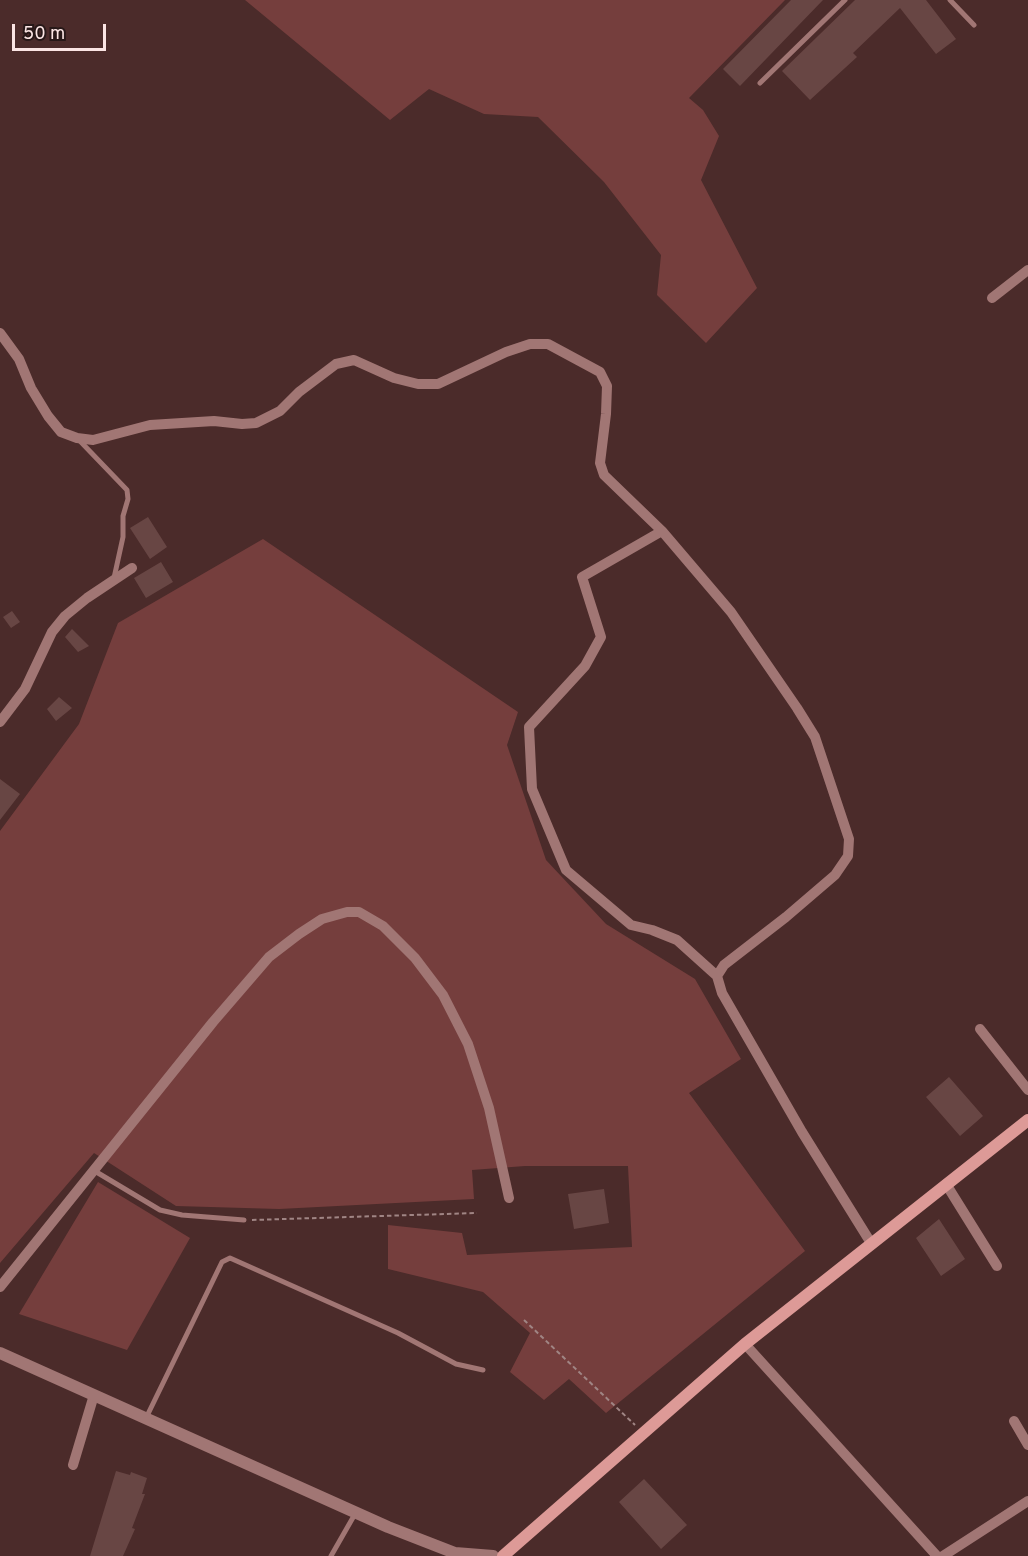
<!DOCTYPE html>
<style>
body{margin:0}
#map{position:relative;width:1028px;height:1556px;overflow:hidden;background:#4b2b2a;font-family:Overpass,sans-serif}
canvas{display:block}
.scale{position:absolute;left:12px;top:24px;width:94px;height:27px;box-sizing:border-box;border:3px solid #fbe5e4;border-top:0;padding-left:8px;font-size:18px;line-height:21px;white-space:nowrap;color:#fbe5e4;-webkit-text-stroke:4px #271818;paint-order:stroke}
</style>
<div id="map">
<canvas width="1028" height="1556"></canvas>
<div class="scale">50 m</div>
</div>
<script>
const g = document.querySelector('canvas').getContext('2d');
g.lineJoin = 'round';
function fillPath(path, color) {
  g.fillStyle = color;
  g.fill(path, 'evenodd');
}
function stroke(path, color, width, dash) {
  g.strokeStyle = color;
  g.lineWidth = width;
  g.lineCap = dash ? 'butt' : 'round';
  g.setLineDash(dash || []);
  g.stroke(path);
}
fillPath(new Path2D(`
 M 245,0 L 785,0 L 689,98 L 703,110 L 719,136 L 701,180 L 757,288 L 706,343 L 657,295 L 661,255 L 604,182 L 538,117 L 484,114 L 429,89 L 390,120 Z
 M 263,539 L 518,712 L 507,745 L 546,860 L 606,924 L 695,979 L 741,1059 L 689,1093 L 805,1251 L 606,1413 L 569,1379 L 544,1400 L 510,1372 L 530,1333 L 483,1292 L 388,1269 L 388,1225 L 462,1233 L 467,1255 L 632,1247 L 628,1166 L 525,1166 L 472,1170 L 474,1199 L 279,1209 L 176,1206 L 94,1153 L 0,1263 L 0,831 L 79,724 L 118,623 Z
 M 98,1182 L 190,1238 L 127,1350 L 19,1314 Z`), '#753e3d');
fillPath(new Path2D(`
 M 791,0 L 823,0 L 740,86 L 723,69 Z
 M 855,0 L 926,0 L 956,39 L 936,54 L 900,8 L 853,53 L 857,57 L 810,100 L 782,71 Z
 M 148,517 L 167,547 L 150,559 L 130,528 Z
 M 161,562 L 173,582 L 146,598 L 134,578 Z
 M 12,611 L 20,622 L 11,628 L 3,617 Z
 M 72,629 L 89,646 L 78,652 L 65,637 Z
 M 59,697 L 72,708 L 56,721 L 47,709 Z
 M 0,779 L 20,794 L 0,820 Z
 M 949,1077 L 983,1116 L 960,1136 L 926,1097 Z
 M 604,1189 L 609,1223 L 574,1229 L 568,1194 Z
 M 939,1219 L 965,1259 L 941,1276 L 916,1238 Z
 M 116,1471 L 130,1475 L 131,1472 L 147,1478 L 142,1494 L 145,1494 L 132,1528 L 135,1529 L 123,1556 L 90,1556 Z
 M 644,1479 L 687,1525 L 661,1549 L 619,1502 Z`), '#684644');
stroke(new Path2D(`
 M 252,1220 L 477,1213
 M 524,1320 L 635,1425`), '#a08584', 2, [4.5, 3]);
stroke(new Path2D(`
 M 950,0 L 974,25
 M 760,83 L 845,0
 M 79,440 L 127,490 L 128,499 L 123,516 L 123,537 L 114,578
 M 93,1170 L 160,1210 L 182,1215 L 244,1220
 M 146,1418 L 222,1262 L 230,1258 L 398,1333 L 456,1364 L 483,1370
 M 331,1556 L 355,1514`), '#a17674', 5);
stroke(new Path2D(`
 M 992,298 L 1028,270
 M 0,333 L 19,359 L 31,388 L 48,416 L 61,432 L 77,438 L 93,440 L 150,425 L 214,421 L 242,424 L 256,423 L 280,411 L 299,392 L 336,364 L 354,360 L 394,378 L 418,384 L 438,384 L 506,352 L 530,344 L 548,344 L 600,372 L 607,386 L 606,414 L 600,463 L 604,475 L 662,531 L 731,612 L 797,708 L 815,737 L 849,839 L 848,856 L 835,875 L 786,917 L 724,965 L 717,976 L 722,993 L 802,1132 L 871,1243
 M 662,531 L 582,577 L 601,637 L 585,666 L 529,727 L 532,789 L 566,870 L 631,925 L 652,930 L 677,940 L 717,976
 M 0,722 L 25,689 L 52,632 L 65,616 L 87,598 L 132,568
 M 980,1029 L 1028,1090
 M 946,1184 L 997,1266
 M 0,1287 L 213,1022 L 269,957 L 299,934 L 322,919 L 347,912 L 359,912 L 383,926 L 415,958 L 443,995 L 468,1044 L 489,1108 L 509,1198
 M 745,1344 L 937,1556
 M 1014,1421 L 1028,1445
 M 73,1465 L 94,1395
 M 943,1556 L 1028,1501`), '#a17674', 10);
stroke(new Path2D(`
 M 0,1353 L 388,1527 L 455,1553 L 493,1556`), '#a17674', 12);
stroke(new Path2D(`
 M 503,1556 L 745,1344 L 1028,1120`), '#dd9a97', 12);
</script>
